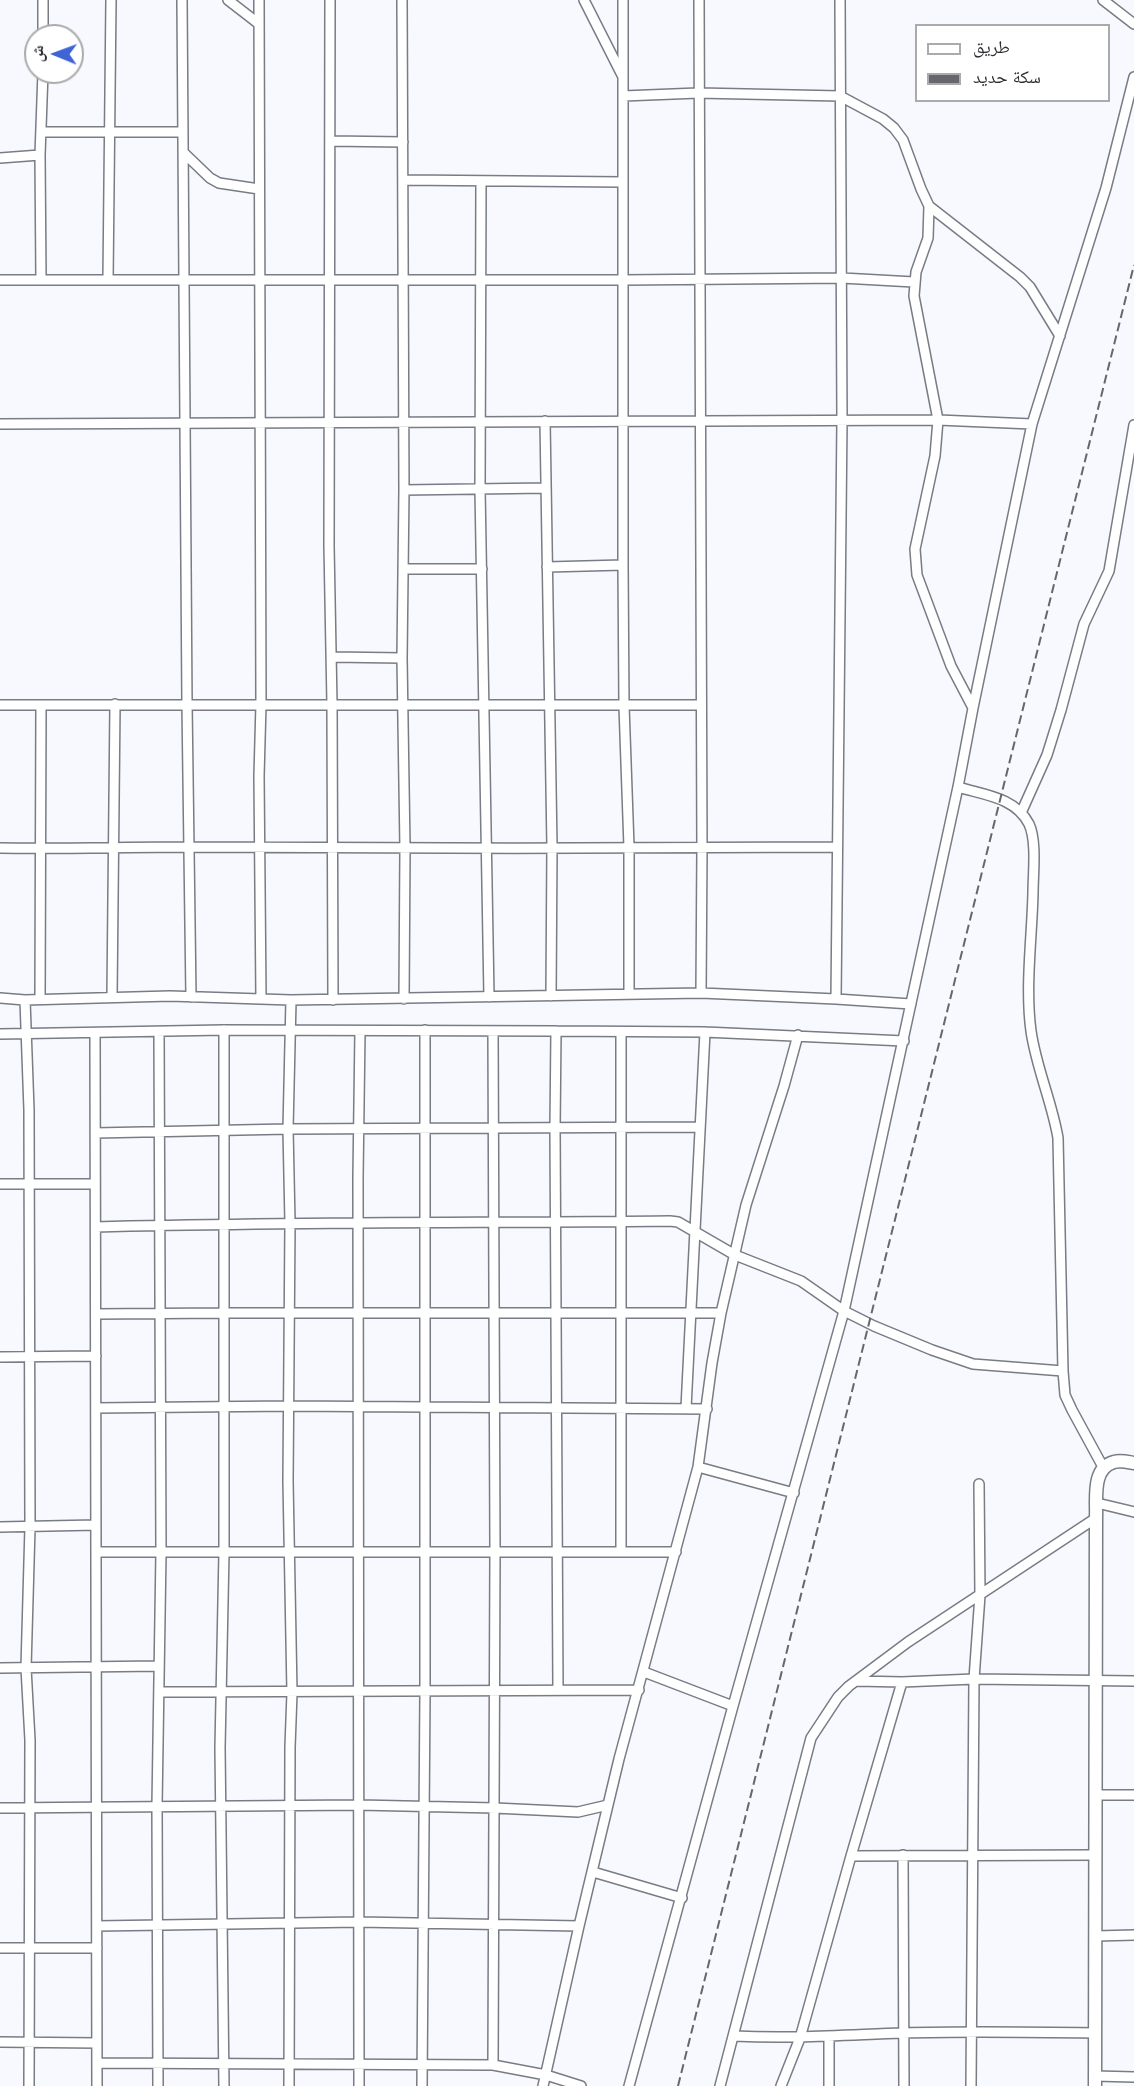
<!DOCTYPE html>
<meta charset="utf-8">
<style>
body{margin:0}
#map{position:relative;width:1134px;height:2086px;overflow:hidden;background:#f7f9fe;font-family:Helvetica,"Noto Naskh Arabic",sans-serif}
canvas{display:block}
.legend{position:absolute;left:915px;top:24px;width:195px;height:78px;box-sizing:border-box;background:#fff;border:2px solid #ababad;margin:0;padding:8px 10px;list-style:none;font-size:18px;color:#2c2e32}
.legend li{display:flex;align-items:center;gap:12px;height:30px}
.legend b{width:30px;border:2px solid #ababad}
.north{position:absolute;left:24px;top:24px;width:60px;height:60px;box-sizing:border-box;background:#fff;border:2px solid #ababad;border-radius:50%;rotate:271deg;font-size:16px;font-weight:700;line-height:24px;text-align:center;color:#2c2e32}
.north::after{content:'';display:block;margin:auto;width:21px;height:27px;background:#3e64d6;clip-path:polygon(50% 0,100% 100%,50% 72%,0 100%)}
</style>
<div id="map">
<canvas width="1134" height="2086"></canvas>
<ul class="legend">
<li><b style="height:8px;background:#fff"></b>طريق</li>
<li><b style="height:8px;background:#65676c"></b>سكة حديد</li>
</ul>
<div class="north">ش</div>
</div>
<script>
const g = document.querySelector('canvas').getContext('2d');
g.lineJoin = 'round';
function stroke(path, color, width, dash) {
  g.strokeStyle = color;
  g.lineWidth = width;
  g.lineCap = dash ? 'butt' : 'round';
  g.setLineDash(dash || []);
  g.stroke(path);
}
const minor = new Path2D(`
 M 43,0 L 43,36
 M 182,0 L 187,704 L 191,997
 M 228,0 L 259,24
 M 259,0 L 261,704 L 259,776 L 261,999
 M 330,0 L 329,546 L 332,704 L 333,1000
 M 402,0 L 404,490 L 402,658 L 405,848 L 404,999
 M 584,0 L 622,75
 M 623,0 L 623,565 L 624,706 L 629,847 L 629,994
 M 699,0 L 702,848 L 701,993
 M 1103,0 L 1134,24
 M 623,96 L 698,93 L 840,96 L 883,119 L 894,128 L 903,140 L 921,189 L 929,206 L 1020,277 L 1030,287 L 1060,336
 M 42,132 L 183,132
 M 330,141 L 403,142
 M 184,153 L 210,178 L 219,183 L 259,189
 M 0,158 L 40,155
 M 403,180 L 623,182
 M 481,181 L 480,489 L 489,997
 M 929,206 L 928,238 L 916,272 L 914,296 L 938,420 L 935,456 L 915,549 L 917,575 L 951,666 L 973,708
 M 108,279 L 111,0
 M 0,280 L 624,280 L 842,278 L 914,282
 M 41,280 L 40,155 L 43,72
 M 545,421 L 552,847 L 551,996
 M 0,424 L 938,420 L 1032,424
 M 404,490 L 546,488
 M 547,567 L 623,565
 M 403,569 L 482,569
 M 332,657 L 402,658
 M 0,705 L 701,705
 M 958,787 C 984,795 1015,797 1029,824 C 1037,841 1033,874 1033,893 C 1032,937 1025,987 1031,1031 C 1036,1067 1052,1102 1058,1138 L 1063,1371 L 1065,1395 L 1072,1410 L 1103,1467
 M 1021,813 L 1047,755 L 1061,710 L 1084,624 L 1109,571 L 1134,425
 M 0,848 C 63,849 127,847 190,847 C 406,848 621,849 837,847
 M 112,996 L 115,704
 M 0,998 L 25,1000 L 170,996 L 291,1000 L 701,993 L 836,999 L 911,1004
 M 40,999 L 41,705
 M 836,999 L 842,420 L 840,0
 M 25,1000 L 29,1110 L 30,1527 L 26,1668 L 30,1740 L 29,2086
 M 224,1030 L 224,1552 L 220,1748 L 224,2086
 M 493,1031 L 495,1551 L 493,2065
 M 556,1031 L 555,1128 L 558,1690
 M 95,1033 L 97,2086
 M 0,1034 L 224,1030 L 556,1031 L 705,1032 L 904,1041
 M 95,1133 L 288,1129 L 700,1127
 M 0,1184 L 95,1184
 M 96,1227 C 287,1222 479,1223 670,1221 L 678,1222 L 735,1255 L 801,1281 L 844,1311 L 874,1326 L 932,1350 L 973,1364 L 1063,1371
 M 96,1314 L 223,1313 L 721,1313
 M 0,1357 L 96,1356
 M 96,1408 L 289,1406 L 707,1409
 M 686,1408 L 705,1032
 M 698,1467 L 794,1493
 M 1097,1503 L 1134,1512
 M 0,1527 L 96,1525
 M 621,1551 L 621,1032
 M 96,1552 L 676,1552
 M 0,1668 L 159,1666
 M 644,1672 L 733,1706
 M 857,1681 L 902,1682 L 974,1679 L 1134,1681
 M 159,1692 L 639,1690
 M 1096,1795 L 1134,1795
 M 0,1808 L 359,1805 L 495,1808 L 578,1812 L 608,1805
 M 903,1855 L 904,2086
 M 851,1856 L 1095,1855
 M 593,1872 L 682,1898
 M 97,1926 L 359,1922 L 579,1926
 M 1096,1936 L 1134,1935
 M 0,1948 L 97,1948
 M 734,2036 C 791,2039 846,2035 903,2033 C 967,2031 1031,2032 1095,2033
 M 829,2036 L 829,2086
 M 0,2042 L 97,2043
 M 97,2063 L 493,2065 L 546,2075 L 581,2086
 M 1095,2076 L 1134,2077
 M 158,2086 L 157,1806 L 161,1552 L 159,1032
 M 289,2086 L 290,1747 L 292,1693 L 288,1481 L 290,1223 L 288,1129 L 291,1000
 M 359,2086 L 358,1177 L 360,1031
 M 422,2086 L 425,1691 L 425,1030
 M 543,2086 L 579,1926 L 619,1759 L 698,1467 L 712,1363 L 721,1313 L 746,1205 L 784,1086 L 798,1035
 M 629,2086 L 733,1706 L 844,1311 L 958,787 L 973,708 L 1032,424 L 1106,188 L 1134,77
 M 720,2086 L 811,1738 L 838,1697 L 849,1686 L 908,1642 L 1096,1518
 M 781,2086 L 800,2038 L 851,1856 L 902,1682
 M 971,2086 L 974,1679 L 980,1595 L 979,1484`);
const tertiary = new Path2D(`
 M 1095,2086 L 1096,1518 C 1097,1500 1091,1468 1114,1462 C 1120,1460 1128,1462 1134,1463`);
stroke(minor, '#777c85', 12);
stroke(tertiary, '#777c85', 15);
stroke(minor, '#fff', 9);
stroke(tertiary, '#fff', 12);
stroke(new Path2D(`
 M 678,2086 L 1134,265`), '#65676c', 2, [9, 4.5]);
</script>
